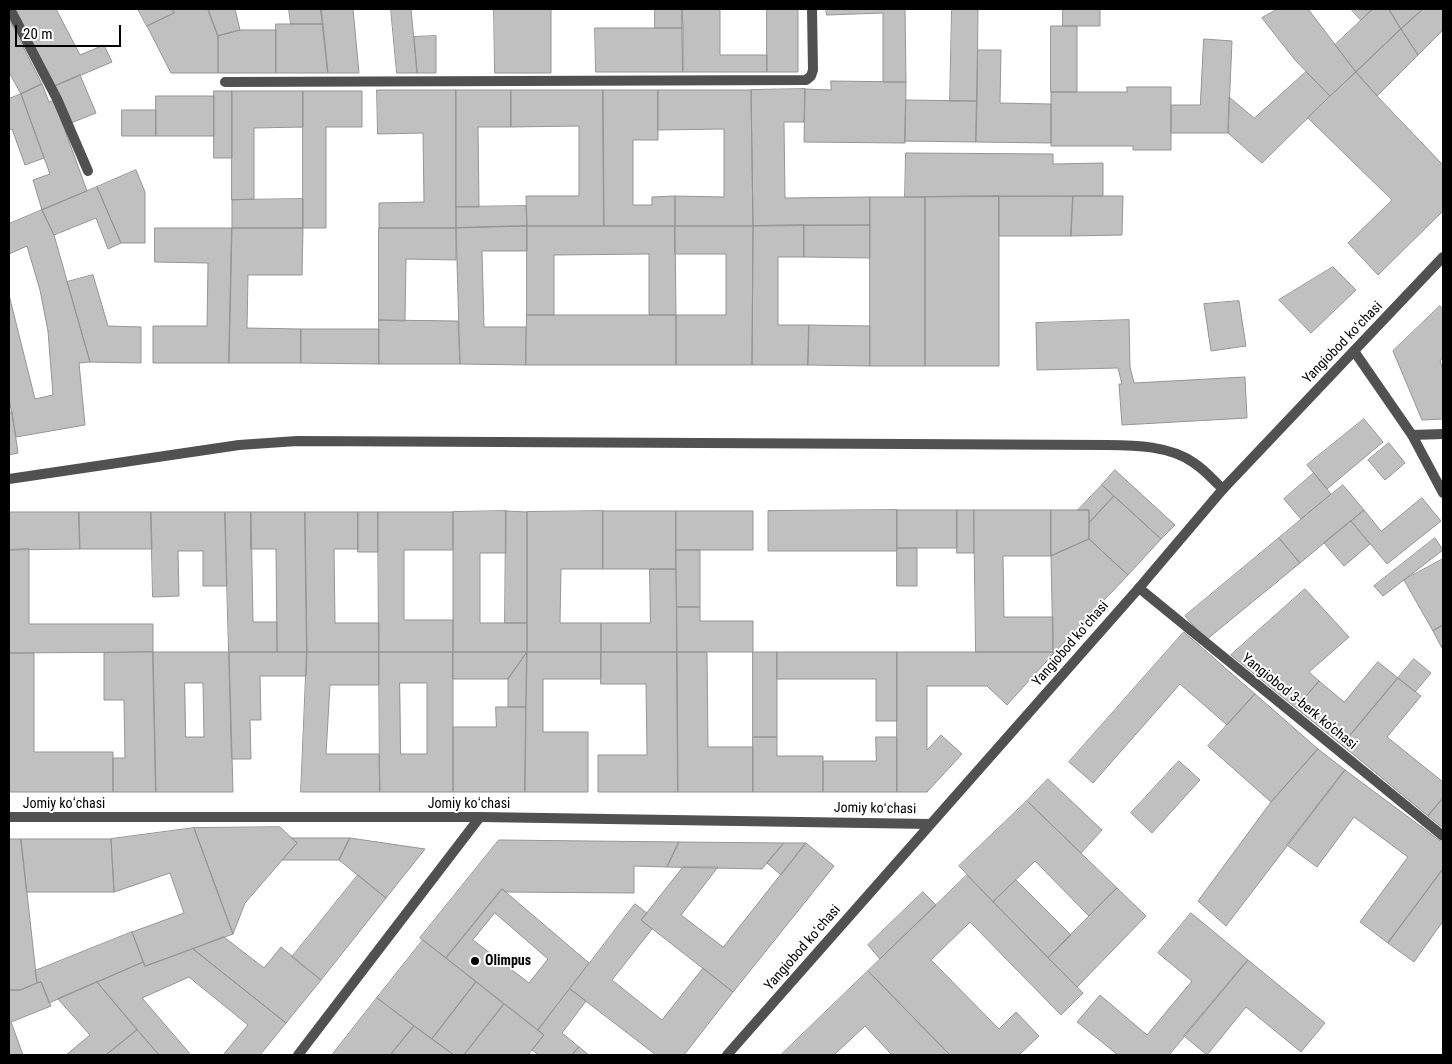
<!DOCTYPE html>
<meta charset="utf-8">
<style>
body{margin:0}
#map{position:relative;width:1452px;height:1064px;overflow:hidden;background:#fff;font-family:"Roboto Condensed",sans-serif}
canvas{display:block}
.frame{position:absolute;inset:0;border:10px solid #000;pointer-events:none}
.scale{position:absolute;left:15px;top:25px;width:106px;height:22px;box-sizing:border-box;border:2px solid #000;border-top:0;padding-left:6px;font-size:15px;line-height:18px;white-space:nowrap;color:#000;-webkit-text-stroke:4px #fff;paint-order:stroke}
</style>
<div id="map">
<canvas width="1452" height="1064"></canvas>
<div class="frame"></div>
<div class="scale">20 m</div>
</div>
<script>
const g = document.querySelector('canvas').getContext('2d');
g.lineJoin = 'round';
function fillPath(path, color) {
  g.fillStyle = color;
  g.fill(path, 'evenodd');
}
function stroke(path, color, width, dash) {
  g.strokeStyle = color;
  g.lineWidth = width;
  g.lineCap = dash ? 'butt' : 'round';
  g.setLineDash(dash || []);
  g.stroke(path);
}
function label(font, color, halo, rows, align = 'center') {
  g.font = font + ' "Roboto Condensed",sans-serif';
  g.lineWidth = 4;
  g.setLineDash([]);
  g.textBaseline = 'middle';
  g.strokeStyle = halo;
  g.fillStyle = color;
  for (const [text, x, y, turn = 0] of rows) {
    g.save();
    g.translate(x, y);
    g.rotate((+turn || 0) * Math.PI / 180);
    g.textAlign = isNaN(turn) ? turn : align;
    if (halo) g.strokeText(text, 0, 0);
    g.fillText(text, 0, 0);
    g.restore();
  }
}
const building = new Path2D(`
 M 16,9 L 56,9 L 80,55 L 104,45 L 112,62 L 55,86 Z
 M 138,9 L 172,9 L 174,13 L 147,26 Z
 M 172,9 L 208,9 L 218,36 L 218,73 L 171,73 L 147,26 L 174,13 Z
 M 208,9 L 235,9 L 240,30 L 218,36 Z
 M 289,9 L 321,9 L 323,24 L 291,24 Z
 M 321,9 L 353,9 L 359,73 L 328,73 Z
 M 391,9 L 411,9 L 417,73 L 397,73 Z
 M 494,9 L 551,9 L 551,73 L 495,73 Z
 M 655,9 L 682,9 L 683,28 L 655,28 Z
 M 682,9 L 720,9 L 720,55 L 767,55 L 767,72 L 683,72 Z
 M 767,9 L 798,9 L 798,72 L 767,72 Z
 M 826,9 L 905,9 L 906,82 L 883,82 L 883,13 L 827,15 Z
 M 952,9 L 978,9 L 977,101 L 950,101 Z
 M 1063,9 L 1100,9 L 1100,26 L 1063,26 Z
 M 1278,9 L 1308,9 L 1356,72 L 1330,96 L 1295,60 L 1262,18 Z
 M 1351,9 L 1373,9 L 1361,20 Z
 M 1373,9 L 1389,9 L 1401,29 L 1356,72 L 1335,45 Z
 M 1389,9 L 1423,9 L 1401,29 Z
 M 1423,9 L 1443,9 L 1443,30 L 1418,55 L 1401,29 Z
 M 9,19 L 42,84 L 21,94 L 9,72 Z
 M 276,24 L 323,24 L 328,73 L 276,73 Z
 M 1051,26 L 1077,26 L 1077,92 L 1051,92 Z
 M 595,28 L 683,28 L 683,72 L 596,72 Z
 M 1401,29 L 1418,55 L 1377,96 L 1356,72 Z
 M 240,30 L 276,30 L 276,73 L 218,73 L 218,36 Z
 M 436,36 L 436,73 L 417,73 L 414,37 Z
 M 1204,39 L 1232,41 L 1228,133 L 1171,133 L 1171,105 L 1200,105 Z
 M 978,50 L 1001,50 L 1000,103 L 1051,104 L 1051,143 L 976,142 Z
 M 1306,72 L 1330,96 L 1262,163 L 1228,133 L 1229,97 L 1254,118 Z
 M 1356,72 L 1377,96 L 1443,165 L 1443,211 L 1378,275 L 1348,243 L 1392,200 L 1308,118 Z
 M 80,75 L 96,113 L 71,123 L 55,86 Z
 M 831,81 L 906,82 L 905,143 L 804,142 L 805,89 L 831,90 Z
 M 42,84 L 49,102 L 54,100 L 87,191 L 42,210 L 33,180 L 50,174 L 21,94 Z
 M 1127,87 L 1171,87 L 1171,150 L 1133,150 L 1133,146 L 1051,146 L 1051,92 L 1127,92 Z
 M 805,89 L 804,122 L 784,122 L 785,198 L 870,197 L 870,225 L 753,226 L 751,90 Z
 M 377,90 L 456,90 L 456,228 L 379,228 L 379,203 L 424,202 L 423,133 L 378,134 Z
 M 456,90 L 511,90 L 511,127 L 478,127 L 479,207 L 456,207 Z
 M 511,90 L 603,90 L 604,226 L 527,226 L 526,196 L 579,196 L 579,126 L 511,127 Z
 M 603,90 L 658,90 L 658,140 L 633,140 L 633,205 L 652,205 L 652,197 L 675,196 L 675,226 L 604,226 Z
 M 658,90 L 751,90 L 753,226 L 675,226 L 675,196 L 724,197 L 724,129 L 658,130 Z
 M 214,91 L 232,91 L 232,158 L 214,158 Z
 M 232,91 L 303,91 L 303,127 L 254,128 L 254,199 L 232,200 Z
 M 303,91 L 362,91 L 362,127 L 326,127 L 326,228 L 303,228 Z
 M 21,94 L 44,158 L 25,165 L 12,129 L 9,130 L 9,99 Z
 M 156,96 L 214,96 L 214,136 L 156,136 Z
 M 906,100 L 977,101 L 976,142 L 905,141 Z
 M 122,110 L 156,110 L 156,136 L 122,136 Z
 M 906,153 L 1053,154 L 1053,164 L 1103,163 L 1103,196 L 905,197 Z
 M 136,170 L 145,192 L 145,243 L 121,243 L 97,187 Z
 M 97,187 L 121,243 L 108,249 L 96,218 L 54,235 L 42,210 Z
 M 999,196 L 1073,196 L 1071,236 L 999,236 Z
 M 999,196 L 999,366 L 925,366 L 925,197 Z
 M 1073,196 L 1123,196 L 1122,235 L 1071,236 Z
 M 870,197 L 925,197 L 925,366 L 870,366 Z
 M 303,199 L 303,228 L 232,228 L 232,200 Z
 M 526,206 L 527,226 L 456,228 L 456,207 Z
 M 42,210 L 54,235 L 90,362 L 79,363 L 85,425 L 16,437 L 9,398 L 9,295 L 35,399 L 53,395 L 48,331 L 40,290 L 27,246 L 9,254 L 9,224 Z
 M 804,225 L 870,225 L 870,258 L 804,257 Z
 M 804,225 L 804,257 L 778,257 L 778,325 L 809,325 L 808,365 L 752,365 L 753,226 Z
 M 527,226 L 527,251 L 482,251 L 484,327 L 526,327 L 526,365 L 460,364 L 456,228 Z
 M 527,226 L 675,226 L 676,315 L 649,315 L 649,254 L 554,255 L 554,315 L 527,315 Z
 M 675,226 L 753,226 L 752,365 L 676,365 L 676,315 L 726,315 L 726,254 L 675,254 Z
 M 155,228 L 232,228 L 229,363 L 153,363 L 153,326 L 207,326 L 208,263 L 155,262 Z
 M 232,228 L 303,228 L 302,275 L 248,275 L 247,328 L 301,329 L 301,363 L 229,363 Z
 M 379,228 L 456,228 L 456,260 L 406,259 L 405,321 L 379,320 Z
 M 1333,267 L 1356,290 L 1311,333 L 1279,300 Z
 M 93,275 L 108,326 L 141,327 L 141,363 L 90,362 L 67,282 Z
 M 1239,301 L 1246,346 L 1211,351 L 1204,304 Z
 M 1440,306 L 1443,310 L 1443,358 L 1440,361 L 1443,370 L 1443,419 L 1422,420 L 1393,351 Z
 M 527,315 L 676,315 L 676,365 L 526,365 Z
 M 379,320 L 458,321 L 460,364 L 379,364 Z
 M 1129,320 L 1130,367 L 1134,383 L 1245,377 L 1247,418 L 1122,425 L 1119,384 L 1122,384 L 1118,368 L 1037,370 L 1036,323 Z
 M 809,325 L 870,326 L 870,366 L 808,365 Z
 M 301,329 L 379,329 L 379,364 L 301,363 Z
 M 12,412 L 18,453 L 9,455 L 9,413 Z
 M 1364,419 L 1383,442 L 1327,489 L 1307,465 Z
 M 1389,443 L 1405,463 L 1385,480 L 1368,460 Z
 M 1115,470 L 1175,525 L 1161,539 L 1102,485 Z
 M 1314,473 L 1331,494 L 1301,519 L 1284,499 Z
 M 1102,485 L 1114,496 L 1089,523 L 1089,510 L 1078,510 Z
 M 1343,485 L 1364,510 L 1300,563 L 1279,538 Z
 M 1114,496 L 1161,539 L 1128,575 L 1089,539 L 1089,523 Z
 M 1422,498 L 1441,521 L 1387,564 L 1351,521 L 1364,510 L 1381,531 Z
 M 897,510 L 897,551 L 768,551 L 768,511 Z
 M 897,510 L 957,510 L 957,548 L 897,548 Z
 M 957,510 L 974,510 L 974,553 L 957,553 Z
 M 974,510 L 1051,510 L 1051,556 L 1003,556 L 1004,617 L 1053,617 L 1053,652 L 976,652 Z
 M 1051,510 L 1089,510 L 1089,539 L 1051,556 Z
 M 506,511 L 506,553 L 480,553 L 480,623 L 527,623 L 527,652 L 453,652 L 453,512 Z
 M 506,511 L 527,512 L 527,623 L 505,623 Z
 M 603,511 L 603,569 L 561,569 L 560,623 L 601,623 L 601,652 L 527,652 L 527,512 Z
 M 603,511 L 676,511 L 676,569 L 603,569 Z
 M 676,511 L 753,511 L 753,550 L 676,550 Z
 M 9,512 L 79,512 L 80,549 L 9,550 Z
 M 79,512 L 151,512 L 152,549 L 80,549 Z
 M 151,512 L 225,512 L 227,586 L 203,586 L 203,551 L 178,551 L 179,596 L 153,597 Z
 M 225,512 L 251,512 L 253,622 L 277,622 L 277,652 L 229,652 Z
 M 251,512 L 305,512 L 307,652 L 277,652 L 276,549 L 251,549 Z
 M 305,512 L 358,512 L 358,549 L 334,549 L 335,623 L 379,623 L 379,652 L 307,652 Z
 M 358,512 L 378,512 L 378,552 L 358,552 Z
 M 378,512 L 453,512 L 453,550 L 404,550 L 404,620 L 453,620 L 453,652 L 379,652 Z
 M 1351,521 L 1370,544 L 1344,566 L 1324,543 Z
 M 1279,538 L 1300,563 L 1206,640 L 1185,616 Z
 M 1435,538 L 1443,550 L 1383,596 L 1374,586 Z
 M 1089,539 L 1128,575 L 1054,653 L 1053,652 L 1051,556 Z
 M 897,548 L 917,548 L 917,586 L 897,586 Z
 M 29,549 L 29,624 L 153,624 L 153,652 L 9,653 L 9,550 Z
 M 676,550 L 700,550 L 700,607 L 677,607 Z
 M 1443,559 L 1443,625 L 1433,631 L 1404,580 Z
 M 650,569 L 676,569 L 677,652 L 601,652 L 601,623 L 650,623 Z
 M 1305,589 L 1349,637 L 1309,672 L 1319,681 L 1296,708 L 1231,655 Z
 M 677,607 L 700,607 L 700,621 L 753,621 L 753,652 L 677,652 Z
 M 1443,625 L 1443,650 L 1433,631 Z
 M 1184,632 L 1255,694 L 1227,725 L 1180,684 L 1093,783 L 1069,762 Z
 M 153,652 L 229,652 L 233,792 L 156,792 ZM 185,683 L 203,683 L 204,737 L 186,737 Z
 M 153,652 L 156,792 L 113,792 L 113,758 L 125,758 L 124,700 L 104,700 L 104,653 Z
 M 229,652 L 307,652 L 306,676 L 260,676 L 261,720 L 250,720 L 251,759 L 232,759 Z
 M 307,652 L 379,652 L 379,685 L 330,685 L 326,754 L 379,754 L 380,792 L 301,792 Z
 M 379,652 L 453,652 L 453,792 L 380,792 ZM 400,683 L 427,683 L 427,754 L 401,754 Z
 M 453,652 L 527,652 L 508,679 L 453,679 Z
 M 527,652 L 601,652 L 601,679 L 543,679 L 543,732 L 588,732 L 588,792 L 525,792 Z
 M 527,652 L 526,707 L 508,707 L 508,679 Z
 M 601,652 L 677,652 L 678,792 L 598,792 L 598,755 L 647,755 L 646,684 L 601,684 Z
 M 677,652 L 707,652 L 708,747 L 753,747 L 753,792 L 678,792 Z
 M 753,652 L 777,652 L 777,737 L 753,737 Z
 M 777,652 L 897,652 L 897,721 L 876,721 L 876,679 L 777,679 Z
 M 897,652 L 1053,652 L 1054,653 L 1007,705 L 987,686 L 927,686 L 927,750 L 941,735 L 962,754 L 927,792 L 897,792 Z
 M 9,653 L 34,653 L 34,752 L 113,752 L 113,792 L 9,792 Z
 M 1414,659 L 1431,673 L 1415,692 L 1398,678 Z
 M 1378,662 L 1398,678 L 1342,745 L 1296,708 L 1319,681 L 1344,702 Z
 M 1398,678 L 1421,696 L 1387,737 L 1443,782 L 1443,798 L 1428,816 L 1342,745 Z
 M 1255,694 L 1318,749 L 1271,802 L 1208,746 Z
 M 496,707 L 526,707 L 525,792 L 453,792 L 453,727 L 496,727 Z
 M 753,737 L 777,737 L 777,756 L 823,756 L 823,792 L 753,792 Z
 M 876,737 L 897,737 L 897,792 L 823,792 L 823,761 L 876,761 Z
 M 1318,749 L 1345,770 L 1226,926 L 1198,901 L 1271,802 Z
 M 1179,761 L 1200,780 L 1152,833 L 1131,813 Z
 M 1345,770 L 1443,843 L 1443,869 L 1388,943 L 1360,922 L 1408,857 L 1354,817 L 1317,867 L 1287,845 Z
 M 1048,779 L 1102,830 L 1081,853 L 1027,801 Z
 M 1443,798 L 1443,828 L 1428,816 Z
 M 1027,801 L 1117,888 L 1089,916 L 1035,861 L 993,902 L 959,866 Z
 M 280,827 L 297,843 L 245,903 L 233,934 L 194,828 Z
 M 194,828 L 233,934 L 145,966 L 132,932 L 184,913 L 170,873 L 114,892 L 111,839 Z
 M 292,838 L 350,838 L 339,860 L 282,860 L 297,843 Z
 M 350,838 L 425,849 L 386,898 L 339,860 Z
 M 9,839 L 21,839 L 37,983 L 20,990 L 9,990 Z
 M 21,839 L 111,839 L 114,892 L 27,892 Z
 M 499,840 L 679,842 L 667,867 L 634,866 L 634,893 L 506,892 L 502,889 L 446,958 L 420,938 Z
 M 679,842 L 784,843 L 762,869 L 667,867 Z
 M 784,843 L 806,843 L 781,875 L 767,863 Z
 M 806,843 L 834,866 L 733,992 L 641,920 L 683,867 L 718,867 L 681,915 L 723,947 Z
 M 1443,869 L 1443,921 L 1414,962 L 1388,943 Z
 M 358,875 L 386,898 L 321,980 L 292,957 Z
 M 967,875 L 1083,993 L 1061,1015 L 970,922 L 931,960 L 999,1029 L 1016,1012 L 1039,1036 L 1019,1055 L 950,1055 L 868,971 Z
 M 1016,880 L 1071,935 L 1048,958 L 993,902 Z
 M 1117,888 L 1146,916 L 1077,987 L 1048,958 Z
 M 502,889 L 589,963 L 538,1030 L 446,958 ZM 495,913 L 548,959 L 529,983 L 473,940 Z
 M 923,892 L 936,905 L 880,959 L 868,945 Z
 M 635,904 L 647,913 L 641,920 L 652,929 L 612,980 L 662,1020 L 703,968 L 733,992 L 684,1055 L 656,1055 L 570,989 Z
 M 1191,913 L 1248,960 L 1169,1055 L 1118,1055 L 1077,1022 L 1100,995 L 1147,1035 L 1192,981 L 1158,953 Z
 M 132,932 L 143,962 L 49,1003 L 41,982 L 37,983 L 35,971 Z
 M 224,937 L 264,968 L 281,947 L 321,980 L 286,1023 L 193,949 Z
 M 423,940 L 476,982 L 432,1039 L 377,998 Z
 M 193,949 L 286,1023 L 260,1055 L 223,1055 L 248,1025 L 189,977 L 142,998 L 191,1055 L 159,1055 L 97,982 L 143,962 L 145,966 Z
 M 1248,960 L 1325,1023 L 1301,1052 L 1246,1007 L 1207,1055 L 1184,1036 Z
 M 868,971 L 950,1055 L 892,1055 L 865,1026 L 834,1055 L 783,1055 L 782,1054 Z
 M 41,982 L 51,1006 L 11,1022 L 23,1055 L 9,1055 L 9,990 L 20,990 Z
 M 97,982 L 137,1030 L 106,1055 L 66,1055 L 90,1035 L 58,999 Z
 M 476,982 L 504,1004 L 464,1055 L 454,1055 L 432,1039 Z
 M 570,989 L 586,1001 L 562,1033 L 579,1047 L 572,1055 L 539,1055 L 532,1050 L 544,1035 L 538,1030 Z
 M 377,998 L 414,1026 L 392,1053 L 390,1055 L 332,1055 Z
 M 504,1004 L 544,1035 L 528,1055 L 464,1055 Z
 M 414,1026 L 432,1039 L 454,1055 L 396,1055 L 392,1053 Z
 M 137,1030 L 159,1055 L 106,1055 Z
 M 579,1047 L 589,1055 L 572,1055 Z`);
fillPath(building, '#c0c0c0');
stroke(building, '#959595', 1);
stroke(new Path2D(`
 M 298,1055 L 480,817`), '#515151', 10);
stroke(new Path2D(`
 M 10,9 L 57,99 L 88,171
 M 225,82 L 806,80 L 811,76 L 813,70 L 812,9
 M 1354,351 L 1412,435 L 1443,493
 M 1412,435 L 1443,434
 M 9,479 L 239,445 L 297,441 L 1107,445 C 1135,445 1171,446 1194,463 C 1205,470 1214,481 1223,489
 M 1139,588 L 1443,836
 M 9,817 L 480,817 L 930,824`), '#515151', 10);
stroke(new Path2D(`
 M 727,1055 L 1139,588 L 1223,489 L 1443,257`), '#515151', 10);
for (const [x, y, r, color] of [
 [475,961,5,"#000"]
]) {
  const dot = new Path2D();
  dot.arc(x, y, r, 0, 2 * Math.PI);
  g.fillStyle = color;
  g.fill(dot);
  stroke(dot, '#fff', 2);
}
label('14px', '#000', '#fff', [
 ["Yangiobod koʻchasi",1343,343,-46],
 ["Yangiobod koʻchasi",1071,644,-49],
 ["Yangiobod 3-berk koʼchasi",1299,702,39],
 ["Jomiy koʻchasi",64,804],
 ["Jomiy koʻchasi",469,804],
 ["Jomiy koʻchasi",875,809,1],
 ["Yangiobod koʻchasi",803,948,-49]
]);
label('bold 14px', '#000', '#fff', [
 ["Olimpus",485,961]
], 'left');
</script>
